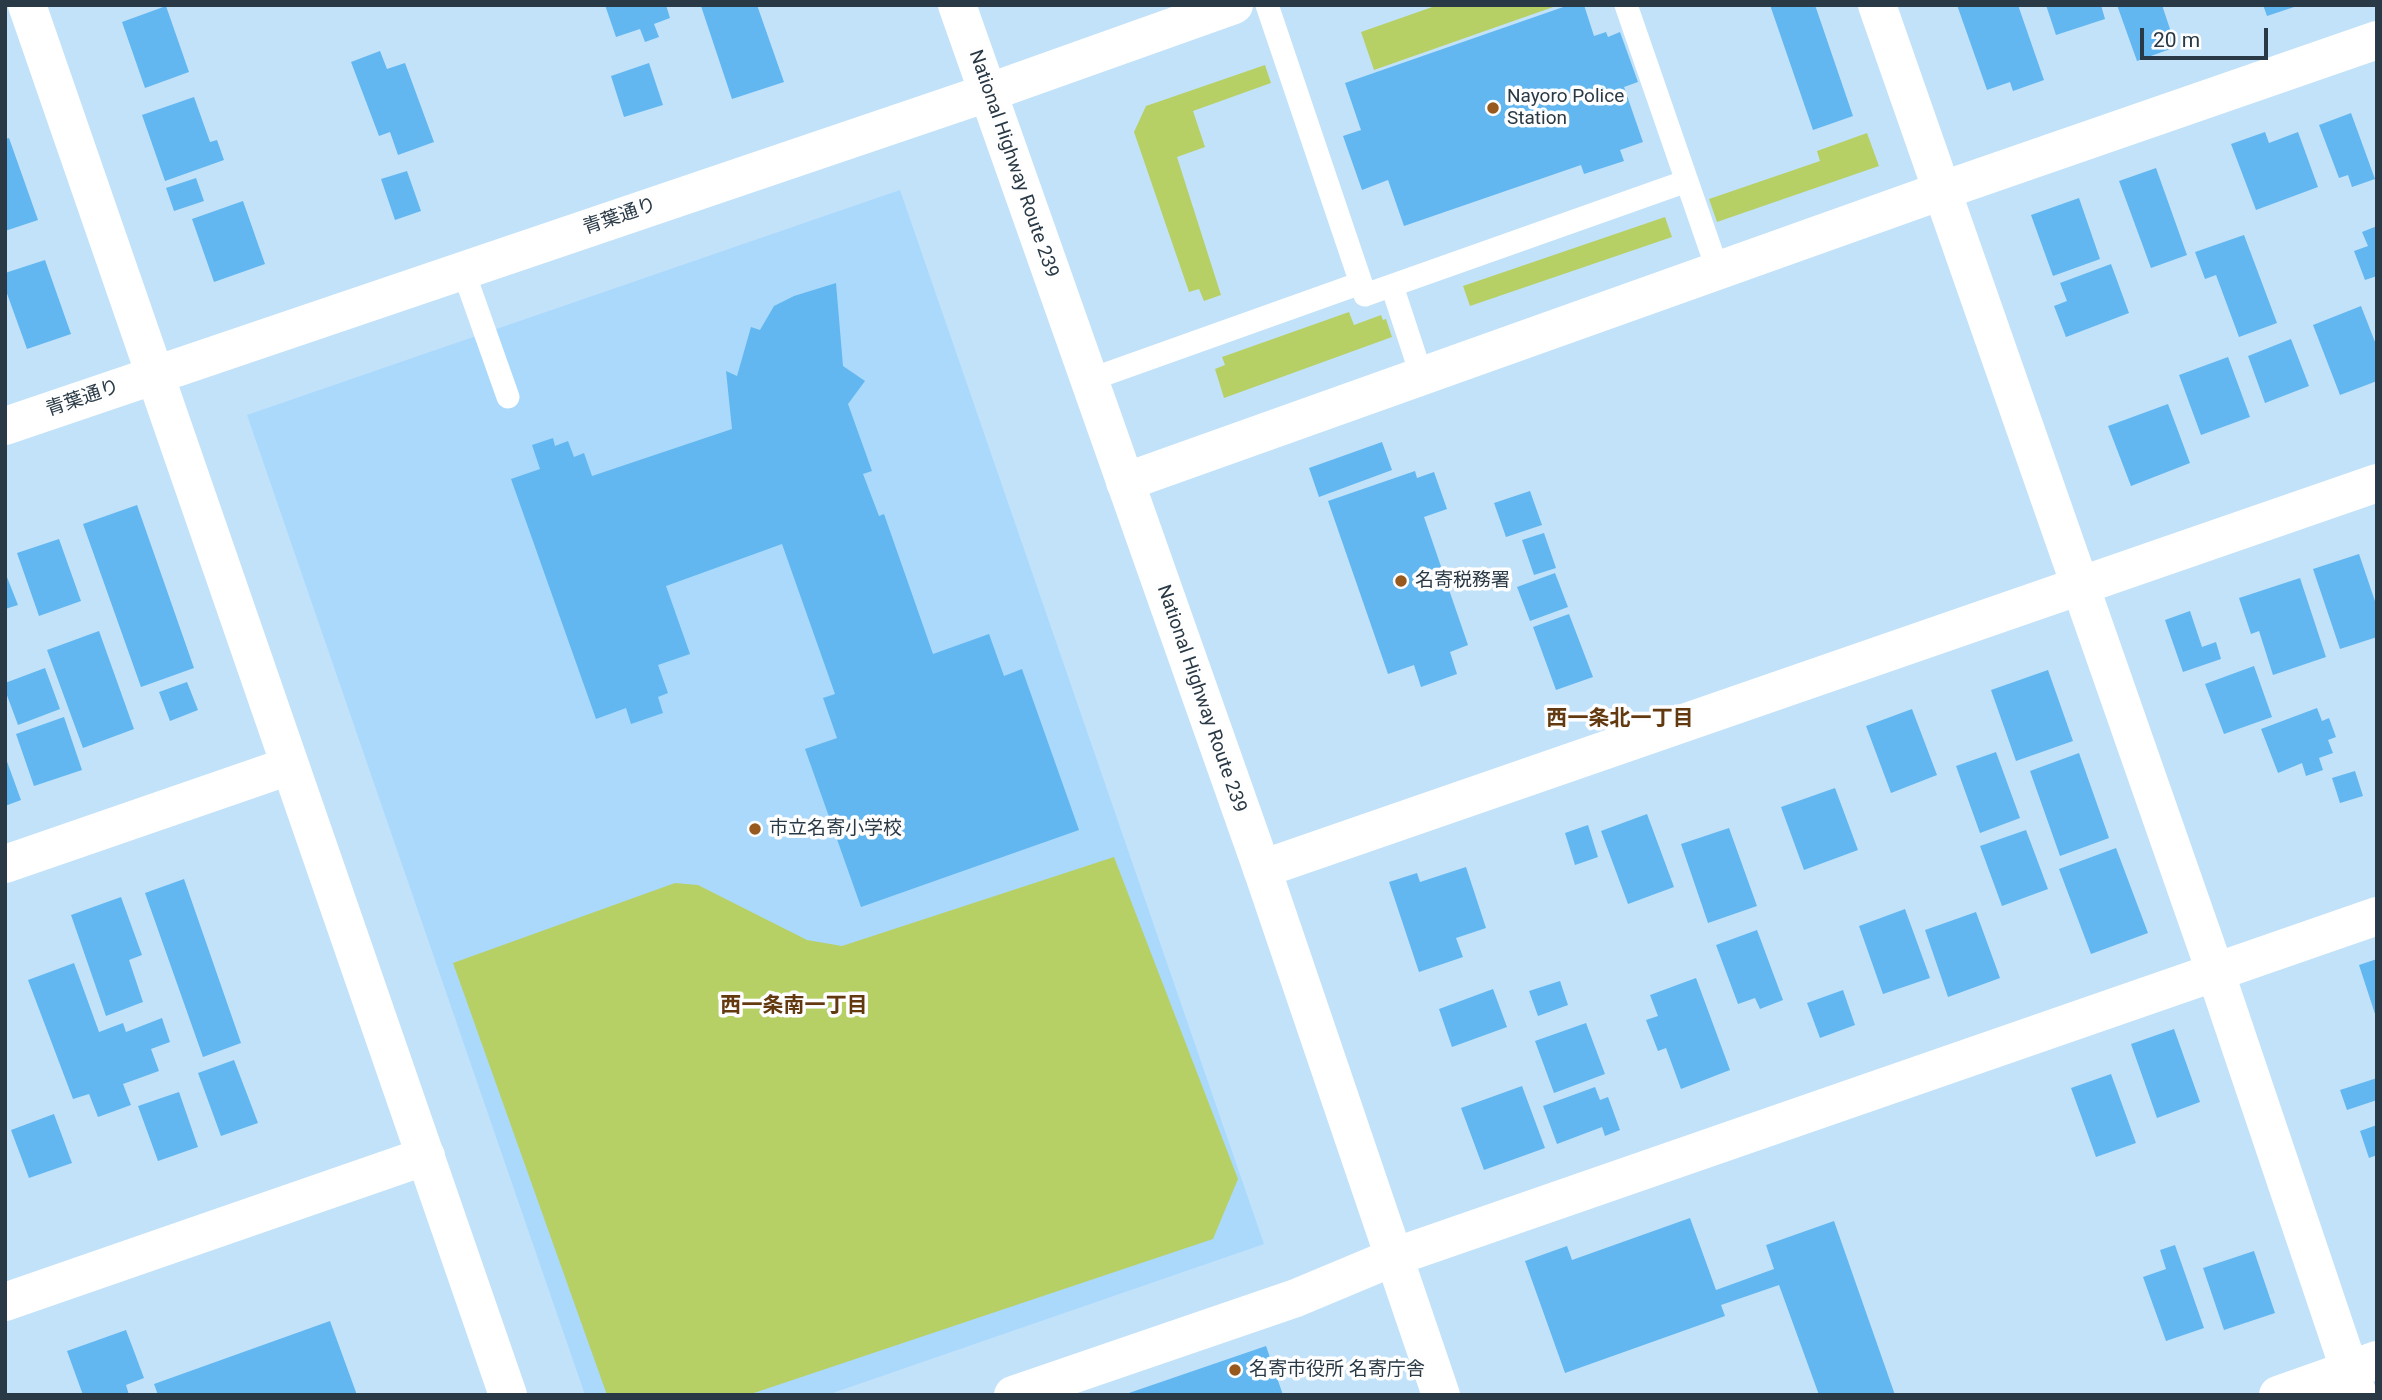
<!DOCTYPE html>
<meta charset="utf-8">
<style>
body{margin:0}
#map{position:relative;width:2382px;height:1400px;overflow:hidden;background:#c2e2fa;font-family:Roboto,sans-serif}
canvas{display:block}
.frame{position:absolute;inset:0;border:7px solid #293945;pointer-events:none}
.scale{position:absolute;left:2140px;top:28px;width:128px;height:32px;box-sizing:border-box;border:4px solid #293945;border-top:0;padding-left:9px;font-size:21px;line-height:24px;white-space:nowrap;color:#293945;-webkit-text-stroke:5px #fefefe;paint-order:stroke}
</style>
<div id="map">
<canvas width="2382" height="1400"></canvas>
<div class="frame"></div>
<div class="scale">20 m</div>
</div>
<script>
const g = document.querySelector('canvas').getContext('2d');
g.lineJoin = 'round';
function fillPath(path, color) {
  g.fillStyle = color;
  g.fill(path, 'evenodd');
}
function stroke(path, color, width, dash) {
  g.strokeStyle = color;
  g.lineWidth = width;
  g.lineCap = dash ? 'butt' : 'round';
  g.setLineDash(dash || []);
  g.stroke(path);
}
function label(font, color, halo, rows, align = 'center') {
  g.font = font + ' Roboto,"Noto Sans JP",sans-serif';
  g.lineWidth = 7;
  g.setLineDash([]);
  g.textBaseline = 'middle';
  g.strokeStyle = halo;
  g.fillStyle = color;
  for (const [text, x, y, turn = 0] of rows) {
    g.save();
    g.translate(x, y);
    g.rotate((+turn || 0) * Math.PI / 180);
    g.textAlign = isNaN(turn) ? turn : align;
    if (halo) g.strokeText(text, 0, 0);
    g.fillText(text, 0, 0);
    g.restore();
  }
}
fillPath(new Path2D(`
 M 900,190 L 1264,1244 L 827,1395 L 585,1395 L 247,415 Z`), '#aad9fc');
fillPath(new Path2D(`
 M 1438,5 L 1559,5 L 1374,70 L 1361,32 Z
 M 1265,65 L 1271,83 L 1193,111 L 1205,147 L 1177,157 L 1221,295 L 1204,301 L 1199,289 L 1189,292 L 1134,132 L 1146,106 Z
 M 1867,133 L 1879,166 L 1717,222 L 1709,199 L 1820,161 L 1817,151 Z
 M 1665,217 L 1672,237 L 1470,306 L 1463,286 Z
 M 1349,312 L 1354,325 L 1381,315 L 1383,320 L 1386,319 L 1392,337 L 1224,398 L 1215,369 L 1225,365 L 1222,357 Z
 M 1114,857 L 1238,1179 L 1213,1239 L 748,1395 L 607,1395 L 453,963 L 675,883 L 698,885 L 807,940 L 842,946 Z`), '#b7d066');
fillPath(new Path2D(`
 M 605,5 L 666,5 L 670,18 L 654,24 L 659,37 L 645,42 L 640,29 L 616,37 Z
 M 757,5 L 784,82 L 732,99 L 701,6 Z
 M 1569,5 L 1584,5 L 1594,36 L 1606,32 L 1608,37 L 1620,32 L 1638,82 L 1624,87 L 1643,142 L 1620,150 L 1624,161 L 1584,174 L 1581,165 L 1404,226 L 1388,180 L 1362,190 L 1343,136 L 1361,130 L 1345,83 Z
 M 1770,5 L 1815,5 L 1853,116 L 1813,130 Z
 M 1957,5 L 2018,5 L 2044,80 L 2013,91 L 2010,82 L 1987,90 Z
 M 2046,5 L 2101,5 L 2105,19 L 2056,35 Z
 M 2117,5 L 2162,5 L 2176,47 L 2137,61 Z
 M 2263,5 L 2297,5 L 2297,6 L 2267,16 Z
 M 166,6 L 189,72 L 145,88 L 122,22 Z
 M 380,51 L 387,69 L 405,63 L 434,142 L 398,155 L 390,132 L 379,136 L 351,62 Z
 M 649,63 L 663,105 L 624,117 L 611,76 Z
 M 194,97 L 210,142 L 217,140 L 224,160 L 165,181 L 142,115 Z
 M 2351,113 L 2375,179 L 2352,187 L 2348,175 L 2339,178 L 2319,125 Z
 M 2265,132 L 2269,143 L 2298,132 L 2318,187 L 2256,210 L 2231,144 Z
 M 9,138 L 38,220 L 5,231 L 5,139 Z
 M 2156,168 L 2187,255 L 2151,268 L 2119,181 Z
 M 407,171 L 421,211 L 395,220 L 381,179 Z
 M 196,178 L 204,201 L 174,211 L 166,188 Z
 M 2079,198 L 2100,259 L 2053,276 L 2031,215 Z
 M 243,201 L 265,264 L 214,282 L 192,219 Z
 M 2377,226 L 2377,276 L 2365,280 L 2354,251 L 2368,246 L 2362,232 Z
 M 2244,235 L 2277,323 L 2239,337 L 2216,275 L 2205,279 L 2195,252 Z
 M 45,260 L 71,334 L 27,349 L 5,288 L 5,273 Z
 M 2111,264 L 2129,313 L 2066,337 L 2054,306 L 2067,301 L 2060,283 Z
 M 836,283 L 843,366 L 865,381 L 848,404 L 872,471 L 863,474 L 879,516 L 884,514 L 933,654 L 989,634 L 1004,676 L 1022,669 L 1079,830 L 861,907 L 805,749 L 837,738 L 823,698 L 835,694 L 782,544 L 666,586 L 690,654 L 658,665 L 668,693 L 658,697 L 663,713 L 631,724 L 626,708 L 596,719 L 511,479 L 540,469 L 532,445 L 553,438 L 555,446 L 568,441 L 574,457 L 584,453 L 592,476 L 732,429 L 726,371 L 737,376 L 751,327 L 760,330 L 774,306 L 794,296 Z
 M 2361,306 L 2377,347 L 2377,381 L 2340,395 L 2313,325 Z
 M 2291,339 L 2309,386 L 2265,403 L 2248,356 Z
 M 2228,357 L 2250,417 L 2201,435 L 2179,375 Z
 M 2168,404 L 2190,463 L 2131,486 L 2108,426 Z
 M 1382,442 L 1392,470 L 1319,497 L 1309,468 Z
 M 1415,471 L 1417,478 L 1434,472 L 1447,509 L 1424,517 L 1468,645 L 1450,652 L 1457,674 L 1421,687 L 1414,665 L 1388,674 L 1328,501 Z
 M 1530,491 L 1542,525 L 1506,537 L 1494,503 Z
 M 137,505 L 194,668 L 141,687 L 83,524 Z
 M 1544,533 L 1556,568 L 1534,575 L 1522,540 Z
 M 59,539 L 81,601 L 39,616 L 17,553 Z
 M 2359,554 L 2377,607 L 2377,637 L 2340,649 L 2313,569 Z
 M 5,572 L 18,605 L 5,609 Z
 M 1555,573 L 1568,607 L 1530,621 L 1517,587 Z
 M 2300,578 L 2326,657 L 2273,675 L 2259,631 L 2251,634 L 2239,598 Z
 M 2190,611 L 2202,647 L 2216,642 L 2221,659 L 2183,672 L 2165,620 Z
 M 1569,614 L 1593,677 L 1556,690 L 1533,627 Z
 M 99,631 L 134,729 L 83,748 L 47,650 Z
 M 2254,666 L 2272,717 L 2224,734 L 2205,684 Z
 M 45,668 L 60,709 L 18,725 L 5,690 L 5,683 Z
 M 2048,670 L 2073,741 L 2016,761 L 1991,690 Z
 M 187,682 L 198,710 L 170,721 L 159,692 Z
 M 2317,708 L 2322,721 L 2329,718 L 2336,737 L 2328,740 L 2333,753 L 2319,758 L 2323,770 L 2306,776 L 2302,763 L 2278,773 L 2261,729 Z
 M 1912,709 L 1937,775 L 1891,793 L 1866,726 Z
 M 64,717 L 82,770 L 34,786 L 16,734 Z
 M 1996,752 L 2020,818 L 1980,833 L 1956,766 Z
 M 2079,753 L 2109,838 L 2060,856 L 2030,771 Z
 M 5,756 L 21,800 L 5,806 Z
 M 2355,771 L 2363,796 L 2340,803 L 2332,778 Z
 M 1835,788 L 1858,850 L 1804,870 L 1781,807 Z
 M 1647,814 L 1674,887 L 1628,904 L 1601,831 Z
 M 1588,825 L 1598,857 L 1575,865 L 1565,833 Z
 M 1729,828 L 1757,906 L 1708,923 L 1681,844 Z
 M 2026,830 L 2048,889 L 2002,906 L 1980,846 Z
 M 2116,848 L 2148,933 L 2091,954 L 2059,869 Z
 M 1466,867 L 1486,928 L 1456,938 L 1463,957 L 1419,972 L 1389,882 L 1417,873 L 1420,882 Z
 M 184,879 L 241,1043 L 203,1057 L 145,893 Z
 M 121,897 L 142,955 L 129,960 L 143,1002 L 106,1016 L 71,915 Z
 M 1905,909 L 1930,978 L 1883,994 L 1859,926 Z
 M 1976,912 L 2000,978 L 1948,997 L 1925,930 Z
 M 1757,930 L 1783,1000 L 1760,1009 L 1755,998 L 1738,1004 L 1716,945 Z
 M 2377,959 L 2377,1017 L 2376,1017 L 2359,965 Z
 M 74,963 L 99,1032 L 123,1023 L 126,1032 L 162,1018 L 170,1042 L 151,1049 L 159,1071 L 123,1084 L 131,1105 L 98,1117 L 89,1094 L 73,1099 L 28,980 Z
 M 1696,978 L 1730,1070 L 1681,1089 L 1666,1048 L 1658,1051 L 1646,1020 L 1658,1016 L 1650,995 Z
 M 1560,981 L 1568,1005 L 1538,1016 L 1529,991 Z
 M 1493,989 L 1507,1027 L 1452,1047 L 1439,1009 Z
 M 1843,990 L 1855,1025 L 1820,1038 L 1807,1003 Z
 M 1586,1023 L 1605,1074 L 1554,1093 L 1535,1041 Z
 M 2174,1029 L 2200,1102 L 2157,1118 L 2131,1044 Z
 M 234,1060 L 258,1123 L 221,1136 L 198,1073 Z
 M 2111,1074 L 2136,1143 L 2096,1157 L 2071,1088 Z
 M 2377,1078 L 2377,1100 L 2347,1110 L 2340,1090 Z
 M 1522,1086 L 1545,1148 L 1484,1170 L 1461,1108 Z
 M 1595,1087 L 1600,1100 L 1608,1097 L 1620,1130 L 1605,1136 L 1602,1127 L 1557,1144 L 1543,1106 Z
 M 179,1092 L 198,1147 L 158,1161 L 138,1106 Z
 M 54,1114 L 72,1163 L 29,1178 L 11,1130 Z
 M 2377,1125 L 2377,1155 L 2369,1158 L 2360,1131 Z
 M 1690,1218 L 1716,1290 L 1774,1269 L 1766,1245 L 1834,1221 L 1895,1395 L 1819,1395 L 1779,1285 L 1721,1305 L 1725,1316 L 1565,1373 L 1525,1261 L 1567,1246 L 1572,1260 Z
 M 2175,1245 L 2204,1328 L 2166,1341 L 2143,1277 L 2166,1269 L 2160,1250 Z
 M 2254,1251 L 2275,1313 L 2224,1330 L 2203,1268 Z
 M 330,1321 L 357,1395 L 158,1395 L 154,1384 Z
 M 126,1330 L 144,1378 L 126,1385 L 129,1395 L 83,1395 L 67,1351 Z
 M 1266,1346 L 1283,1395 L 1126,1395 L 1126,1394 Z`), '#62b7f0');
stroke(new Path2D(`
 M 1626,5 L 1718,271
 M 463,270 L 508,397
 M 1361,283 L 1365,295 L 1687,181
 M 1392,286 L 1422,377
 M 1089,380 L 1361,283 L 1267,5`), '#fff', 23);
stroke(new Path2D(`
 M 1125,482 L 1941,191 L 2377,40
 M 5,864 L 289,766
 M 1013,1395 L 1296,1298 L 1394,1257 L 2377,916`), '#fff', 38);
stroke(new Path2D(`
 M 27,5 L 508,1395
 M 1877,5 L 2215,971 L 2358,1395
 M 5,426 L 987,93 L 1234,5
 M 1262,869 L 2377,483
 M 5,1302 L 426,1156
 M 2278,1395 L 2377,1360`), '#fff', 38);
stroke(new Path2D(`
 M 957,5 L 1262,869 L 1441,1395`), '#fff', 38);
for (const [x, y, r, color] of [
 [1493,108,7,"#97591e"],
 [1401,581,7,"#97591e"],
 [755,829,7,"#97591e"],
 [1235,1370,7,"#97591e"]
]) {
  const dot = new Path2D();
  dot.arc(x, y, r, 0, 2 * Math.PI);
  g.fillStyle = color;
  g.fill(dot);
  stroke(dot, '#fefefe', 2.5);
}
label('19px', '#293945', '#fefefe', [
 ["Nayoro Police",1507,97],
 ["Station",1507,119],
 ["名寄税務署",1415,581],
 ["市立名寄小学校",769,829],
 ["名寄市役所 名寄庁舎",1249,1370]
], 'left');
label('19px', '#293945', '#fefefe', [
 ["National Highway Route 239",1013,164,71],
 ["青葉通り",620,217,-19],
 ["青葉通り",83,399,-19],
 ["National Highway Route 239",1201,699,71]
]);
label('bold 21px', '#633910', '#fefefe', [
 ["西一条北一丁目",1620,720],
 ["西一条南一丁目",794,1007]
]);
</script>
